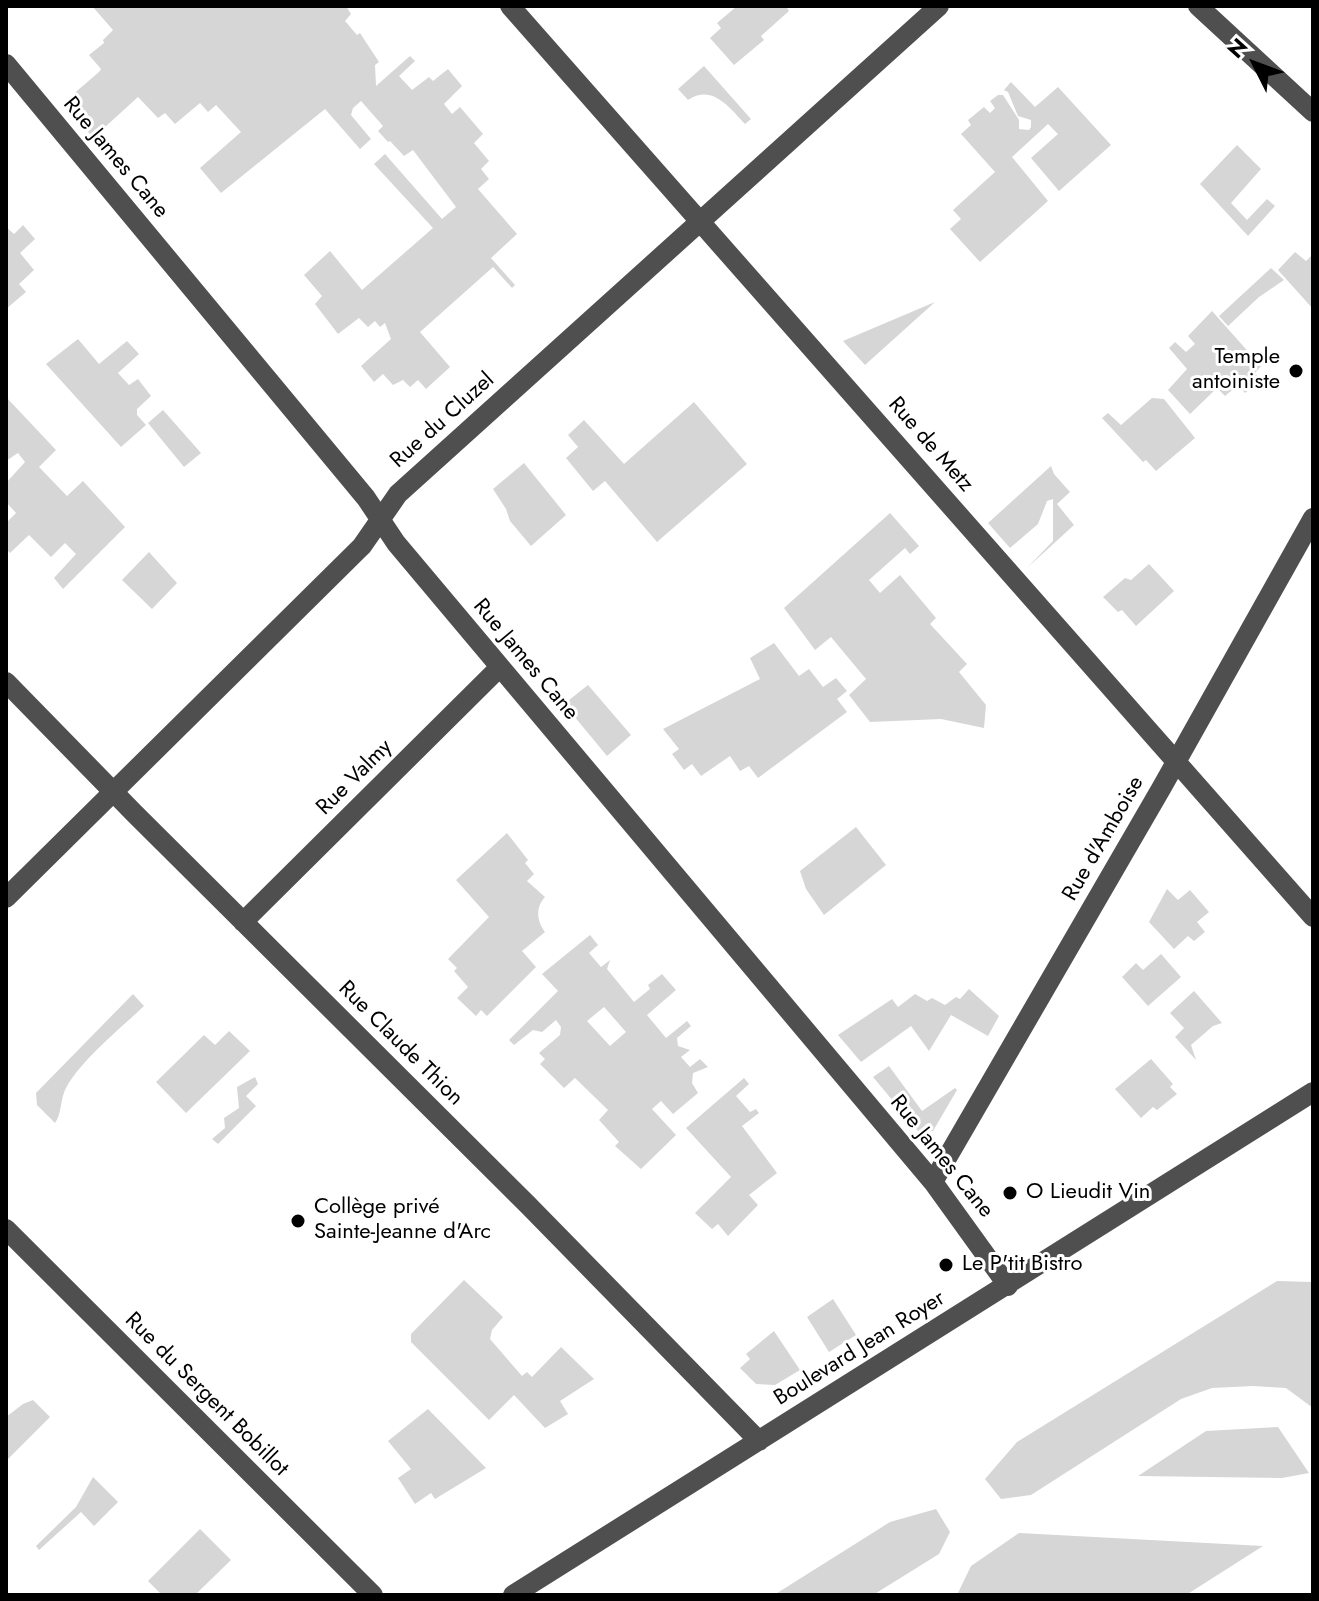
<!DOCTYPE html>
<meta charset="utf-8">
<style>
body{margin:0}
#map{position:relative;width:1319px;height:1601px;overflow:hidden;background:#fff;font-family:Jost,sans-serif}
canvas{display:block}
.frame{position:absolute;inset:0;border:8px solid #000;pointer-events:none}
.north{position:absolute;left:1215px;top:24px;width:80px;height:80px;-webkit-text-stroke:6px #fff;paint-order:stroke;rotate:312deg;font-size:22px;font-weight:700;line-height:32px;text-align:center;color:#000}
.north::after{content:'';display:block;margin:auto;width:28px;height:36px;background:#000;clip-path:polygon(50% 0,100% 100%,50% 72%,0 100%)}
</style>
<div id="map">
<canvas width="1319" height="1601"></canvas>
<div class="frame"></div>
<div class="north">N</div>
</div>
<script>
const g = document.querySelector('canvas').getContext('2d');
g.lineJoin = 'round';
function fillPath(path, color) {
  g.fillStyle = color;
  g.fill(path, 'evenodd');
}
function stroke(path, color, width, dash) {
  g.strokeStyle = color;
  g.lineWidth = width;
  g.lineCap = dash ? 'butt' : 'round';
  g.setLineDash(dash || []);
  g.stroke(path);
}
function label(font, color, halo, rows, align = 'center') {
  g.font = font + ' Jost,sans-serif';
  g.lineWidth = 6;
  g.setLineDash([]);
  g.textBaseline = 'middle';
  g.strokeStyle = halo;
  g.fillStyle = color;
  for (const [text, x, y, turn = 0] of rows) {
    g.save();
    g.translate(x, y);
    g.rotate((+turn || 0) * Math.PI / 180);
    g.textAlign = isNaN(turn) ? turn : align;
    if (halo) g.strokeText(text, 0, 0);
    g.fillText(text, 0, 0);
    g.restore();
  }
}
fillPath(new Path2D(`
 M 92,6 L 346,6 L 351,14 L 345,21 L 357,35 L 360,33 L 379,62 L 375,65 L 376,86 L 410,56 L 415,61 L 399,76 L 412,90 L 429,77 L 433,81 L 448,69 L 462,86 L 444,104 L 452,114 L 460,107 L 483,134 L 474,143 L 489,161 L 481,169 L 489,179 L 478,189 L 517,234 L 491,258 L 515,285 L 512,288 L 493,267 L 420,332 L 450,367 L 426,389 L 418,380 L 410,387 L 403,380 L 393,385 L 383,374 L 374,382 L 361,366 L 391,339 L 385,323 L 380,327 L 375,321 L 368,327 L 359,318 L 338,334 L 315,304 L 322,296 L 304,275 L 330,251 L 362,290 L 433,228 L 374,164 L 385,154 L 442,219 L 456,207 L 413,150 L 404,156 L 390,141 L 388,142 L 378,131 L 383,126 L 361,101 L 353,108 L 351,115 L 371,139 L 360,149 L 325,109 L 221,193 L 200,168 L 241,132 L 216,105 L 208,112 L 200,103 L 175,124 L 165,113 L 158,118 L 138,97 L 93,138 L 64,102 L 99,72 L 101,69 L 89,55 L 104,43 L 103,40 L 113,30 Z
 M 737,6 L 786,6 L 789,11 L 761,36 L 764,40 L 734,65 L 710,38 L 721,28 L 717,23 Z
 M 704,66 L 751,119 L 745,124 C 729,107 712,84 688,100 L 678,89 Z
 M 1011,82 L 1035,107 L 1058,87 L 1111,145 L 1059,191 L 1031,158 L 1058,134 L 1048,124 L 1012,157 L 1048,201 L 980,262 L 950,229 L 961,219 L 953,210 L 995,172 L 961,134 L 971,125 L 968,120 L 984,107 L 990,113 L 995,108 L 990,101 L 998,95 L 1003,95 L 1019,120 L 1019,129 L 1029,130 L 1031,127 L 1031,120 L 1018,116 L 1008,92 L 1004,90 Z
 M 1237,145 L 1261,169 L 1231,203 L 1247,220 L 1267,199 L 1275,206 L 1248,236 L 1200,184 Z
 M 23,225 L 35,239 L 20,253 L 34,270 L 19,284 L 26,292 L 6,309 L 6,227 L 14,234 Z
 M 1295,252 L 1306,261 L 1313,254 L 1313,309 L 1278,270 Z
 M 1271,268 L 1284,280 L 1259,297 L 1228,326 L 1219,316 Z
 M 935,302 L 865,365 L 843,341 Z
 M 1212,311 L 1261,366 L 1255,373 L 1261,380 L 1245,393 L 1238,385 L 1225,396 L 1217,388 L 1190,414 L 1168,390 L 1187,369 L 1169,348 L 1175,342 L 1186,352 L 1195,344 L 1188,336 Z
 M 78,339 L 99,364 L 127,341 L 139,354 L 118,373 L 129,385 L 138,379 L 151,396 L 137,409 L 137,415 L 146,425 L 121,447 L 46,364 Z
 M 6,397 L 56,450 L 39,467 L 67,496 L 83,481 L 125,527 L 63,589 L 54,578 L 76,554 L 65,543 L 51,557 L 29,535 L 10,553 L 6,549 L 6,523 L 16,513 L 6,502 L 6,483 L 25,462 L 18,453 L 6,461 Z
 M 1152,398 L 1164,399 L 1195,438 L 1156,471 L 1146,460 L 1143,462 L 1102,418 L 1108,413 L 1121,425 Z
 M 694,402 L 747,464 L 657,542 L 605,481 L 593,491 L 566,458 L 578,447 L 568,435 L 584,420 L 624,464 Z
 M 163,410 L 201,453 L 184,467 L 148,423 Z
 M 524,463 L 566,515 L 531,546 L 510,521 L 506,509 L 493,489 Z
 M 1051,466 L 1054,474 L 1070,492 L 1057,504 L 1074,525 L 1027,568 L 1053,541 L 1053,499 L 1047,501 L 1038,524 L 1010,548 L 988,523 Z
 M 890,513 L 919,546 L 910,554 L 905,548 L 869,580 L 880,593 L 900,575 L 936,618 L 930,624 L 967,664 L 959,672 L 986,705 L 984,728 L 941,719 L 870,722 L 849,695 L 866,679 L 831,637 L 815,650 L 784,608 Z
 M 149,552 L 177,583 L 152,609 L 122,580 Z
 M 1149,564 L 1174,591 L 1136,626 L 1122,610 L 1118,612 L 1103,597 L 1125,578 L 1131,580 Z
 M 774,643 L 799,676 L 809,669 L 823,687 L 836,678 L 847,691 L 837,699 L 847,712 L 758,778 L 749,766 L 740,771 L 730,756 L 701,776 L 692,764 L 684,770 L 672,754 L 679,749 L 663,729 L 760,679 L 750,658 Z
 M 588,685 L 631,735 L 607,756 L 564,704 Z
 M 856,827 L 886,865 L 824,915 L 806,889 L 800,871 Z
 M 507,833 L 528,860 L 525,863 L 534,874 L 527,881 L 545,897 C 535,908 537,921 545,932 L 522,951 L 536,967 L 487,1016 L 481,1010 L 476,1016 L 457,998 L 468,987 L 454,971 L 457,968 L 448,959 L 489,917 L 456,880 Z
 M 1167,889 L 1178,900 L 1190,890 L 1209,912 L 1197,922 L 1205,932 L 1194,941 L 1188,936 L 1174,949 L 1149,922 Z
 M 590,935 L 598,945 L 589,953 L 601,967 L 610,960 L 607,969 L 634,1002 L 650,989 L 648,985 L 662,974 L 676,990 L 647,1015 L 666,1038 L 687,1021 L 691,1026 L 677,1038 L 678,1046 L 690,1050 L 681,1057 L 690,1067 L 700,1059 L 708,1067 L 693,1073 L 692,1083 L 698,1093 L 673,1114 L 661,1101 L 652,1109 L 676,1135 L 641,1169 L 615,1146 L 619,1142 L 599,1120 L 608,1110 L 575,1078 L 564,1088 L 540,1064 L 545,1059 L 539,1053 L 560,1035 L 561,1027 L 556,1020 L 542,1032 L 533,1030 L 514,1045 L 509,1040 L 558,991 L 542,974 ZM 604,1007 L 626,1032 L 610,1046 L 587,1021 Z
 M 1161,954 L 1181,977 L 1148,1006 L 1122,977 L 1136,963 L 1143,970 Z
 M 969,989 L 999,1016 L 988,1036 L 951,1015 L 929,1051 L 911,1026 L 861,1062 L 838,1035 L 892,999 L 898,1007 L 915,994 L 927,1001 L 932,998 L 945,1005 L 956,997 L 960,999 Z
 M 1194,991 L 1222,1023 L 1213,1026 L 1191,1045 L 1196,1060 L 1175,1037 L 1184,1028 L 1170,1013 Z
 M 133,994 L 144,1006 C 121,1028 80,1061 66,1088 C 60,1099 62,1114 55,1123 L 37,1105 L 36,1093 Z
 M 229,1031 L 250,1051 L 186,1113 L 156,1082 L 204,1035 L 215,1045 Z
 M 1151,1059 L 1173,1084 L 1170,1087 L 1177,1094 L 1157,1110 L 1153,1107 L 1141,1118 L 1115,1089 Z
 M 889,1066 L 922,1111 L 955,1088 L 957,1090 L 933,1131 L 919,1132 L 873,1077 Z
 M 255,1077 L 258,1084 L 246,1096 L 256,1106 L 218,1144 L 212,1139 L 225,1128 L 224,1118 L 239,1108 L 237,1087 Z
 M 744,1078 L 749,1084 L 736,1096 L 750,1112 L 756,1109 L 759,1113 L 742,1126 L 777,1173 L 749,1195 L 758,1205 L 728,1236 L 718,1224 L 712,1229 L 695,1213 L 731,1177 L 686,1128 Z
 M 464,1280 L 503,1317 L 492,1330 L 490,1339 L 522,1376 L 527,1372 L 532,1377 L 561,1347 L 594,1379 L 560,1401 L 568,1414 L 545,1428 L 514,1395 L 489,1420 L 411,1342 L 411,1334 Z
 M 1277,1281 L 1313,1282 L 1313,1408 L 1286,1388 L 1253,1386 L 1212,1388 L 1181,1399 L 1031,1495 L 1001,1499 L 985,1479 L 1017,1442 Z
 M 833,1299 L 856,1335 L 829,1352 L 807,1317 Z
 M 774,1331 L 800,1370 L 775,1385 L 756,1384 L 740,1368 L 750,1359 L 746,1354 Z
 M 33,1400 L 50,1417 L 8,1459 L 6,1456 L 6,1417 L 23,1404 Z
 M 428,1409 L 486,1468 L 435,1499 L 431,1493 L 415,1504 L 398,1478 L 411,1469 L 388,1441 Z
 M 1278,1427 L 1309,1473 L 1282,1478 L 1138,1476 L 1206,1431 Z
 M 93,1477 L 118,1502 L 94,1526 L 81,1512 L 39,1550 L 36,1546 L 76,1507 Z
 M 936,1509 L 950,1532 L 939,1554 L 873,1595 L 774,1595 L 890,1522 Z
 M 200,1529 L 231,1560 L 195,1595 L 162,1595 L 148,1581 Z
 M 1019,1533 L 1263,1546 L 1186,1595 L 957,1595 L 971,1566 Z`), '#d6d6d6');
stroke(new Path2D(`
 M 510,6 L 1313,917
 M 1198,6 L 1313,112
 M 6,64 L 366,498 L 396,543 L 933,1182 L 1008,1286
 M 6,682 L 134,813 L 528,1205 L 759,1441
 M 6,898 L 362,546 L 398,494 L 939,6
 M 243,922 L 500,667
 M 933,1182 L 1162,787 L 1313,518
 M 6,1229 L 373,1595
 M 513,1595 L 1313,1092`), '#4f4f4f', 20);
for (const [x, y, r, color] of [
 [1296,371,8,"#000"],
 [1010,1193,8,"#000"],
 [298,1221,8,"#000"],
 [946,1265,8,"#000"]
]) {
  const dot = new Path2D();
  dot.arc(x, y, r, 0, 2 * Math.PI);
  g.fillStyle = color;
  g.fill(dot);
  stroke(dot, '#fff', 3);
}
label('22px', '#000', '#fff', [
 ["Rue James Cane",115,158,50],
 ["Rue du Cluzel",443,421,-42],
 ["Rue de Metz",930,445,49],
 ["Rue James Cane",525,660,50],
 ["Rue Valmy",355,778,-45],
 ["Rue d'Amboise",1104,839,-60],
 ["Rue Claude Thion",400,1044,45],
 ["Rue James Cane",941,1157,51],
 ["Boulevard Jean Royer",860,1349,-32],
 ["Rue du Sergent Bobillot",206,1395,45]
]);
label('22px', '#000', '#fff', [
 ["Temple",1280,358,"right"],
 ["antoiniste",1280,383,"right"],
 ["O Lieudit Vin",1026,1193],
 ["Collège privé",314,1208],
 ["Sainte-Jeanne d'Arc",314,1233],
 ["Le P'tit Bistro",962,1265]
], 'left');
</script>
